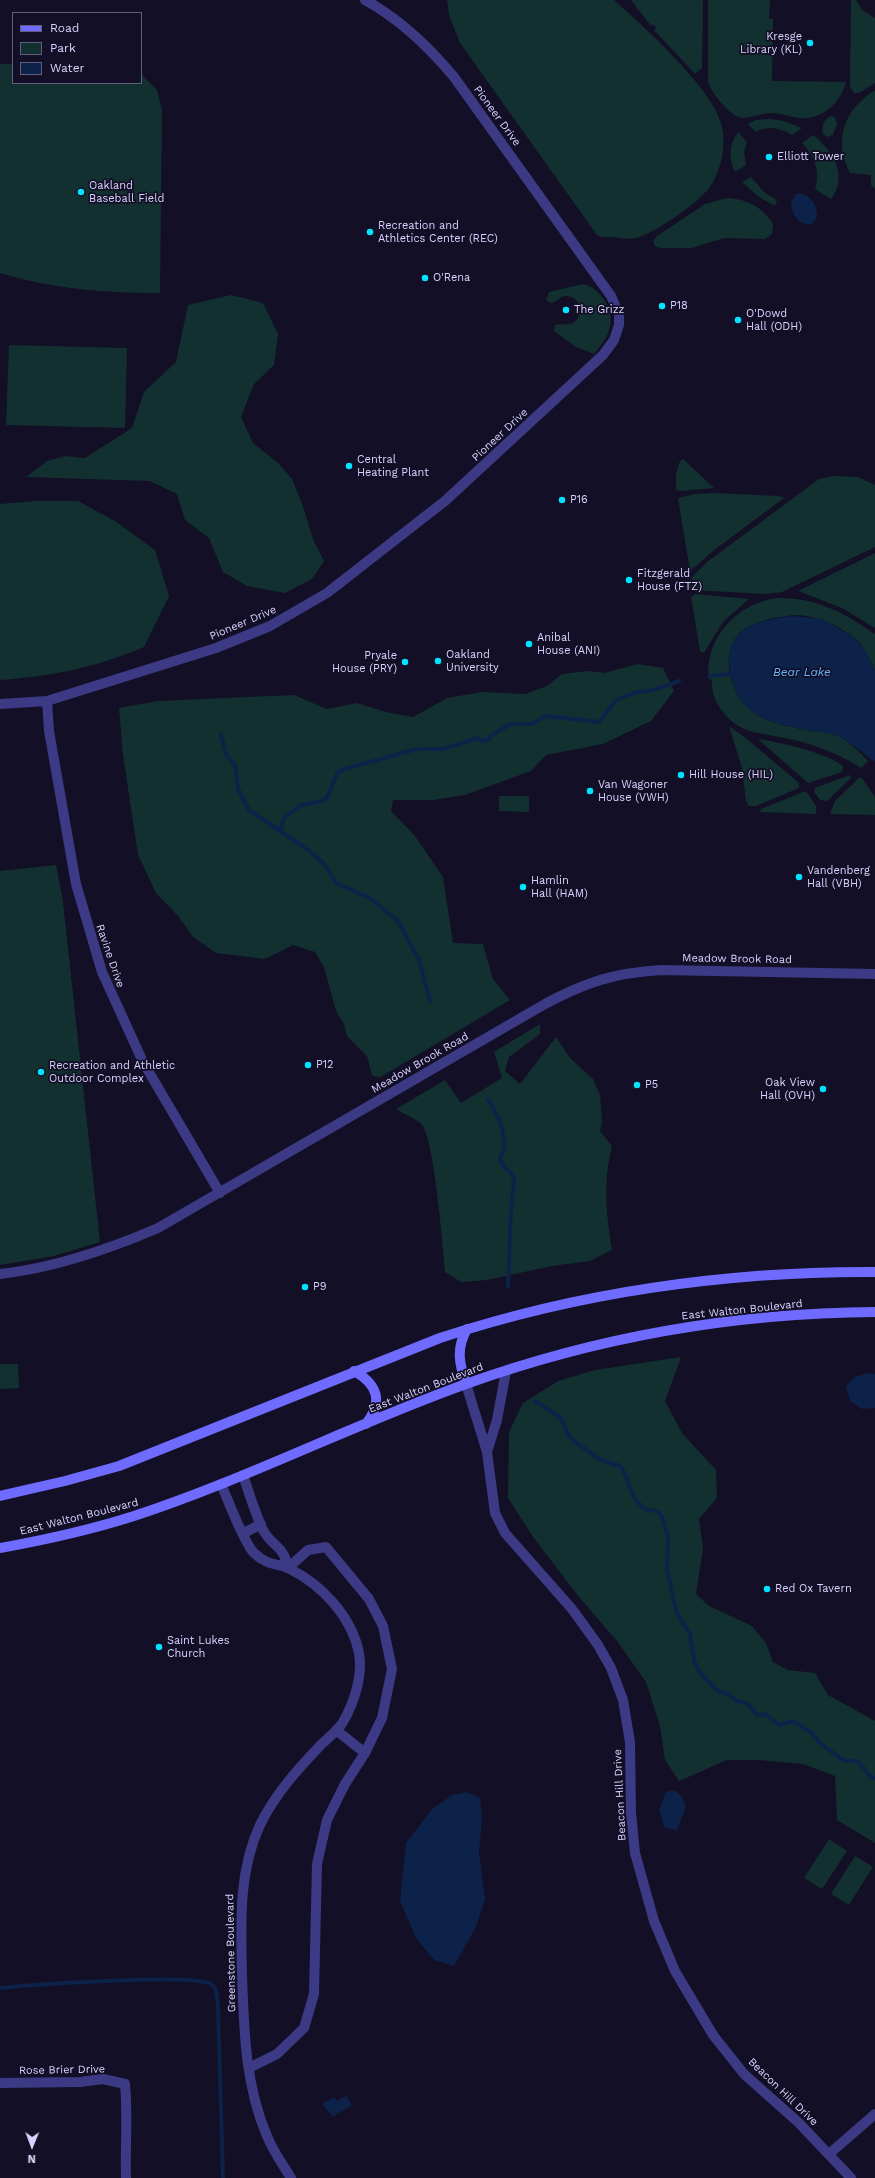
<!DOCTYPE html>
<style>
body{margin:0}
#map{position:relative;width:875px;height:2178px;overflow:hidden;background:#130f26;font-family:"Work Sans",sans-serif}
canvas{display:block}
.legend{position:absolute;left:12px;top:12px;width:130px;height:72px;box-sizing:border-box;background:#130f26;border:1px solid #625e7d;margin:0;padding:5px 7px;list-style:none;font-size:12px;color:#d9d4ff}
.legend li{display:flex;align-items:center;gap:8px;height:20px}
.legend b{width:20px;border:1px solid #625e7d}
.north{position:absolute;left:12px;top:2126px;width:40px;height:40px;-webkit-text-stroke:3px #130f26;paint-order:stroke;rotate:181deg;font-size:11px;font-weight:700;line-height:16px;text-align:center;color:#d9d4ff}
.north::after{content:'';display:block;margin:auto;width:14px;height:18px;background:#d9d4ff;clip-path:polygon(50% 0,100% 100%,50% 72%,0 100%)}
</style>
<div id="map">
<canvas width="875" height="2178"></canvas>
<ul class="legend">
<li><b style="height:5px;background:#6f6bff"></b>Road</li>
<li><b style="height:11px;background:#12302f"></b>Park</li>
<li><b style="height:11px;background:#0c2248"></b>Water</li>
</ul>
<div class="north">N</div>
</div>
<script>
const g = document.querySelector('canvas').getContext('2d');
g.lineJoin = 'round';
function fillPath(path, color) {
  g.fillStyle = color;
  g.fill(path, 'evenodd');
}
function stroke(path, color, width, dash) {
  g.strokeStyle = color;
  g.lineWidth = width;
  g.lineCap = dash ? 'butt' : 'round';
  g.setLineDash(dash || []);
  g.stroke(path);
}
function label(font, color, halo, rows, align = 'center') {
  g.font = font + ' "Work Sans",sans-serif';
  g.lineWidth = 3.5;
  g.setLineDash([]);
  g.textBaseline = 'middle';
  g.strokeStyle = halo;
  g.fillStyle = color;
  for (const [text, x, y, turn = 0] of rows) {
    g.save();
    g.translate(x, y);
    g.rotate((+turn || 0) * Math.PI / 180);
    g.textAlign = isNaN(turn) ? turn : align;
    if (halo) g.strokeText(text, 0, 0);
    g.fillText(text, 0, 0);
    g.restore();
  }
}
fillPath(new Path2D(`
 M 447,0 L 614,0 C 642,25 712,88 721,123 C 727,144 722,168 710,187 C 698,203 658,231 639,237 C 630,240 621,238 612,237 C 606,237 602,238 597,235 L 460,43 L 449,15 Z
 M 631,0 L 703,0 L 702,68 L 695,74 L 654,30 L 656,28 L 653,24 L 651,26 Z
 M 708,0 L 770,0 L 769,19 L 773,19 L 772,81 L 846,82 C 840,104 822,120 799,118 C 790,117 781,113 772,113 C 762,113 751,118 742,118 C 731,117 710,92 708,81 Z
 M 851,0 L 856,0 L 862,10 L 875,18 L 875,83 L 859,93 L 854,93 L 850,87 Z
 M 0,64 L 13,64 L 13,83 L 141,83 L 141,74 L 157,90 L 162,110 L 160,293 C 105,293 53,289 0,273 Z
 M 875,90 L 875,189 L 871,185 L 871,175 L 850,173 C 833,139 844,110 875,90 Z
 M 831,116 L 835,117 L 837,124 L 833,135 L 827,137 L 823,134 C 821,127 824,119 831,116 Z
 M 770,119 L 784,121 L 802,128 L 792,135 C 780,128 768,125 756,132 L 748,124 L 756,120 Z
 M 738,132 L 747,142 L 744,152 L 746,165 L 735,172 C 728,159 729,144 738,132 Z
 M 813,135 C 833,151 849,176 831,199 L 815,189 C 821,171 814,156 802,143 Z
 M 751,177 L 765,193 L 777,200 L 775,206 L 759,197 L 742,182 Z
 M 727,198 C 746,199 763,207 773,224 L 772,234 L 765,239 L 724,238 L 692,248 L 661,248 L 655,246 L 653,241 L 657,236 L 705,204 Z
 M 583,284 C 592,286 598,291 603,298 C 618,319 609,337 594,354 L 576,347 L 554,331 L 555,325 C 561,323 568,326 574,322 C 585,315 581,297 567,296 C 559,296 557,303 550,303 L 546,300 L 549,292 Z
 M 231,295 L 263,303 L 278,334 L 274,365 L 254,384 L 241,417 L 253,443 L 278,463 L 292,479 L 303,506 L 313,539 L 324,561 L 312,579 L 285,593 L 247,586 L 223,572 L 209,538 L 185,520 L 177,494 L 150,481 L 26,477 L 47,461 L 65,456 L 85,458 L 132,428 L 144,392 L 176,362 L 188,305 Z
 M 9,345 L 127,348 L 125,428 L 6,425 Z
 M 683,459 L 714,488 L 682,491 L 676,490 L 676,474 L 680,461 Z
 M 834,476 L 858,477 L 875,485 L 875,547 L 782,592 L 766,594 L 691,590 L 690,587 L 693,576 L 707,562 L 819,479 Z
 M 713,493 L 779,496 L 784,498 L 713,551 L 690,571 L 678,498 L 694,494 Z
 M 36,501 L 78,501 L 115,521 L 155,550 L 169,596 L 144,647 C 94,668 54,676 0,680 L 0,504 Z
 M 875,553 L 875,628 L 842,608 L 798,591 Z
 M 695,594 L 749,599 L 723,622 L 704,653 L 700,651 L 691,597 Z
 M 777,598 C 814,597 844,612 873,633 L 875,634 L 875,670 C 870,660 865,647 856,639 C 842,628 824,619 807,616 C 788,613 750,621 738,635 C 728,645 727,666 731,678 C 743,720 773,723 811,731 C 820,732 829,732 838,736 C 849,741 860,752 868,761 L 861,768 C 842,756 823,748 802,742 C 786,737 769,736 753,732 C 731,727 710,703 712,680 L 709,679 C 704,638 738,603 777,598 Z
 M 637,664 L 663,668 L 674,691 L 651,721 L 603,744 L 546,755 L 531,771 L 465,795 L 433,800 L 393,800 L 391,811 L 415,836 L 443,877 L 453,943 L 483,944 L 493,979 L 510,1000 L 379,1078 L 372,1075 L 367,1056 L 347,1036 L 344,1024 L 336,1011 L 324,967 L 315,952 L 293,945 L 265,959 L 216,953 L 193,937 L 179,917 L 156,893 L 138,855 L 123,755 L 119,708 L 157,701 L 294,695 L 327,709 L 357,703 L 386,712 L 413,717 L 447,698 L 482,692 L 525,694 L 547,686 L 562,674 L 588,671 L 604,673 Z
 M 729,726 L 747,739 L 799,783 L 799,788 L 756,806 L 749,806 L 746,801 L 742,768 Z
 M 758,739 C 779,742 827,753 843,766 L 842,772 L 808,783 Z
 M 850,775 L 851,778 L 827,801 L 820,800 L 814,792 L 815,788 Z
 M 860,777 L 862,778 L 875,797 L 875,815 L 830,814 L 835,801 Z
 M 806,791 L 816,806 L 816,814 L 760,812 L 761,809 Z
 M 499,796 L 529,796 L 529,812 L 499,811 Z
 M 56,865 L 63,902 L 100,1242 L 54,1256 L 0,1265 L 0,871 Z
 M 540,1024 L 540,1034 L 509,1057 L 505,1071 L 520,1084 L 556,1037 L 570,1058 L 593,1079 L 600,1095 L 602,1122 L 600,1131 L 612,1146 C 603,1184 606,1212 612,1250 L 590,1261 L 552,1266 L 487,1280 L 461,1282 L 445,1272 C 443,1247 434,1139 422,1125 C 417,1119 404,1114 396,1109 L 445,1080 L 461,1103 L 502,1078 L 494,1052 Z
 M 681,1357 L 665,1401 L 682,1433 L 716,1470 L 717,1498 L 699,1519 L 703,1548 L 696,1594 L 709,1606 L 752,1626 L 766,1643 L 773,1662 L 788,1670 L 815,1673 L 828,1695 L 875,1721 L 875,1843 L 837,1820 L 835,1776 L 803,1764 L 758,1760 L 727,1760 L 679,1781 L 665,1760 L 660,1726 L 646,1682 L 617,1641 L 579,1597 L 533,1537 L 508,1498 L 509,1432 L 523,1403 L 558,1381 L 595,1370 Z
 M 0,1364 L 18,1364 L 19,1388 L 0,1389 Z
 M 829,1839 L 847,1851 L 822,1889 L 804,1878 Z
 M 855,1856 L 873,1867 L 849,1905 L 831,1894 Z`), '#12302f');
fillPath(new Path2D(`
 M 797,193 C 810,193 818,205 817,217 L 812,224 C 799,227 791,213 791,201 Z
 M 792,616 L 823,619 L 856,639 L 866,652 L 875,670 L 875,762 C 863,754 851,741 838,736 C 829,732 820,732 811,731 C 780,724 748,721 735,689 C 730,676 728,665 730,651 C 735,624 769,619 792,616 Z
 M 867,1373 L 875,1374 L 875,1408 L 862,1409 L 850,1401 L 846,1386 L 855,1377 Z
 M 674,1790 L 681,1795 L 686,1807 L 677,1830 L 665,1828 L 659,1810 L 666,1792 Z
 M 467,1792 L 480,1798 L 482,1818 L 479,1852 L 485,1899 L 476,1927 L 454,1966 L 434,1960 L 416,1938 L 400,1901 L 406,1843 L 432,1809 L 452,1795 Z
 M 346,2096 L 352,2105 L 333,2117 L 322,2104 L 334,2097 L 337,2101 Z`), '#0c2248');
stroke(new Path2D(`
 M 709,676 L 729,674
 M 221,735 L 227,756 L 235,765 L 238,789 L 249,810 L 311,852 L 324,864 L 336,883 L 370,898 L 398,921 L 419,960 L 430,1001
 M 280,830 L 284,818 L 301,805 L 322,801 L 327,798 L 337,774 L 341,770 L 417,749 L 443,749 L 478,738 L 481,741 L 488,740 L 491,736 L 510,724 L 532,724 L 546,716 L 599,722 L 616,700 L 634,693 L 653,690 L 679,681
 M 488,1099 C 495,1111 507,1132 504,1148 C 504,1152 500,1155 500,1160 L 504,1167 L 512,1174 L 514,1181 L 511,1211 L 508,1286
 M 535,1401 L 561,1418 L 568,1435 L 575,1442 L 601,1460 L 620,1466 C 631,1479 627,1498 646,1509 C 650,1511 654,1510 658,1512 L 663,1519 L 668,1536 L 667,1570 L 673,1597 L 677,1613 L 690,1634 L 694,1661 L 700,1673 L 718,1691 L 728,1694 L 737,1701 L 748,1704 L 757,1715 L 765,1714 L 779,1725 L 793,1721 L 812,1733 L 820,1743 L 840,1758 L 845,1761 L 858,1761 L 871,1777 L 875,1778
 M 0,1988 C 30,1985 193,1973 211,1984 C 218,1989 217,1999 218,2007 L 223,2178`), '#0c2248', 4);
stroke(new Path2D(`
 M 47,701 L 49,731 L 76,884 L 102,972 L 143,1062 L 220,1193
 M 0,704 L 47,701 L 216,648 L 270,626 L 327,593 L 445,501 L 603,355 L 614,340 L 619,325 L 619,314 L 611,296 L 454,77 C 429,47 400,19 365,0
 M 0,1274 C 55,1268 107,1250 158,1228 L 545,1004 C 586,982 614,973 661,970 L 875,974
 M 466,1384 L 487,1452 L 495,1513 L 505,1533 L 572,1609 L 598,1645 L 611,1668 L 623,1700 L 630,1742 L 631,1813 L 635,1853 L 654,1921 L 675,1971 L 713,2035 L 744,2074 L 799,2123 L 851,2178
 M 487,1452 L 497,1420 L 506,1371
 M 243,1475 C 249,1493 255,1513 263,1530 C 272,1547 284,1545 288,1568
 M 221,1484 C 228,1500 244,1543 254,1553 C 269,1567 276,1562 290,1569 C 322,1585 352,1617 359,1653 C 363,1676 354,1703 343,1722 C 337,1732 325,1740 318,1748 C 296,1771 274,1796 260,1825 C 238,1872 241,1924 242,1975 C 244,2029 245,2085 267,2136 C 273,2151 283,2165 291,2178
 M 244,1533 L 261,1524
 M 336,1730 L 365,1753
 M 249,2068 L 277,2054 L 304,2028 L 314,1994 L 317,1864 L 327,1820 L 345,1784 L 365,1753 L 382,1718 L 392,1669 L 383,1626 L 369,1599 L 326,1547 L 308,1550 L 288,1568
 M 0,2083 L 80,2082 L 103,2079 L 125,2084 C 128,2115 125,2147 126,2178
 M 829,2154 L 875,2114`), '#3d3a85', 10);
stroke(new Path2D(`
 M 354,1371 C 377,1384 384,1401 366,1424
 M 466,1384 C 459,1363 456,1348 467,1329
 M 0,1496 L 65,1481 L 119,1466 L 440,1338 C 579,1292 729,1271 875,1272
 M 0,1548 C 45,1540 90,1530 134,1516 C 247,1479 354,1424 466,1384 C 597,1337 736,1313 875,1312`), '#6f6bff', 10);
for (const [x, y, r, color] of [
 [810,43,4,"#00e5ff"],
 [769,157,4,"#00e5ff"],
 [81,192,4,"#00e5ff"],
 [370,232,4,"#00e5ff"],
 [425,278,4,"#00e5ff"],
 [662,306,4,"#00e5ff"],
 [566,310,4,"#00e5ff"],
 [738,320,4,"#00e5ff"],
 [349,466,4,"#00e5ff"],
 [562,500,4,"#00e5ff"],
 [629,580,4,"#00e5ff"],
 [529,644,4,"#00e5ff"],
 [438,661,4,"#00e5ff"],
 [405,662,4,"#00e5ff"],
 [681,775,4,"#00e5ff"],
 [590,791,4,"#00e5ff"],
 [799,877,4,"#00e5ff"],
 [523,887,4,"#00e5ff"],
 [308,1065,4,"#00e5ff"],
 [41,1072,4,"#00e5ff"],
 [637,1085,4,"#00e5ff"],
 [823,1089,4,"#00e5ff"],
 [305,1287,4,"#00e5ff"],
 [767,1589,4,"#00e5ff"],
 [159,1647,4,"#00e5ff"]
]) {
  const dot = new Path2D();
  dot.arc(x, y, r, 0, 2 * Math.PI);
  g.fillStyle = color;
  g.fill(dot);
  stroke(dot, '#130f26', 1.5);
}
label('11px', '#d9d4ff', '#130f26', [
 ["Kresge",802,37,"right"],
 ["Library (KL)",802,50,"right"],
 ["Elliott Tower",777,157],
 ["Oakland",89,186],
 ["Baseball Field",89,199],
 ["Recreation and",378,226],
 ["Athletics Center (REC)",378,239],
 ["O'Rena",433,278],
 ["P18",670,306],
 ["The Grizz",574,310],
 ["O'Dowd",746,314],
 ["Hall (ODH)",746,327],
 ["Central",357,460],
 ["Heating Plant",357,473],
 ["P16",570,500],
 ["Fitzgerald",637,574],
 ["House (FTZ)",637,587],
 ["Anibal",537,638],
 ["House (ANI)",537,651],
 ["Oakland",446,655],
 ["University",446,668],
 ["Pryale",397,656,"right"],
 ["House (PRY)",397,669,"right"],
 ["Hill House (HIL)",689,775],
 ["Van Wagoner",598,785],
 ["House (VWH)",598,798],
 ["Vandenberg",807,871],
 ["Hall (VBH)",807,884],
 ["Hamlin",531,881],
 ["Hall (HAM)",531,894],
 ["P12",316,1065],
 ["Recreation and Athletic",49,1066],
 ["Outdoor Complex",49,1079],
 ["Oak View",815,1083,"right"],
 ["Hall (OVH)",815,1096,"right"],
 ["P5",645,1085],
 ["P9",313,1287],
 ["Red Ox Tavern",775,1589],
 ["Saint Lukes",167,1641],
 ["Church",167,1654]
], 'left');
label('11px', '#d9d4ff', '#130f26', [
 ["Pioneer Drive",497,116,54],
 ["Pioneer Drive",500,435,-43],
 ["Pioneer Drive",243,623,-23],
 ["Ravine Drive",110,956,71],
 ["Meadow Brook Road",737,959,1],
 ["Meadow Brook Road",420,1063,-30],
 ["East Walton Boulevard",742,1310,-6],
 ["East Walton Boulevard",426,1388,-21],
 ["East Walton Boulevard",79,1517,-14],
 ["Beacon Hill Drive",620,1795,-93],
 ["Greenstone Boulevard",231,1953,-91],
 ["Rose Brier Drive",62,2070,-1],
 ["Beacon Hill Drive",783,2092,44]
]);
label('italic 12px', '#62b6ff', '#130f26', [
 ["Bear Lake",802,672]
]);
</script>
